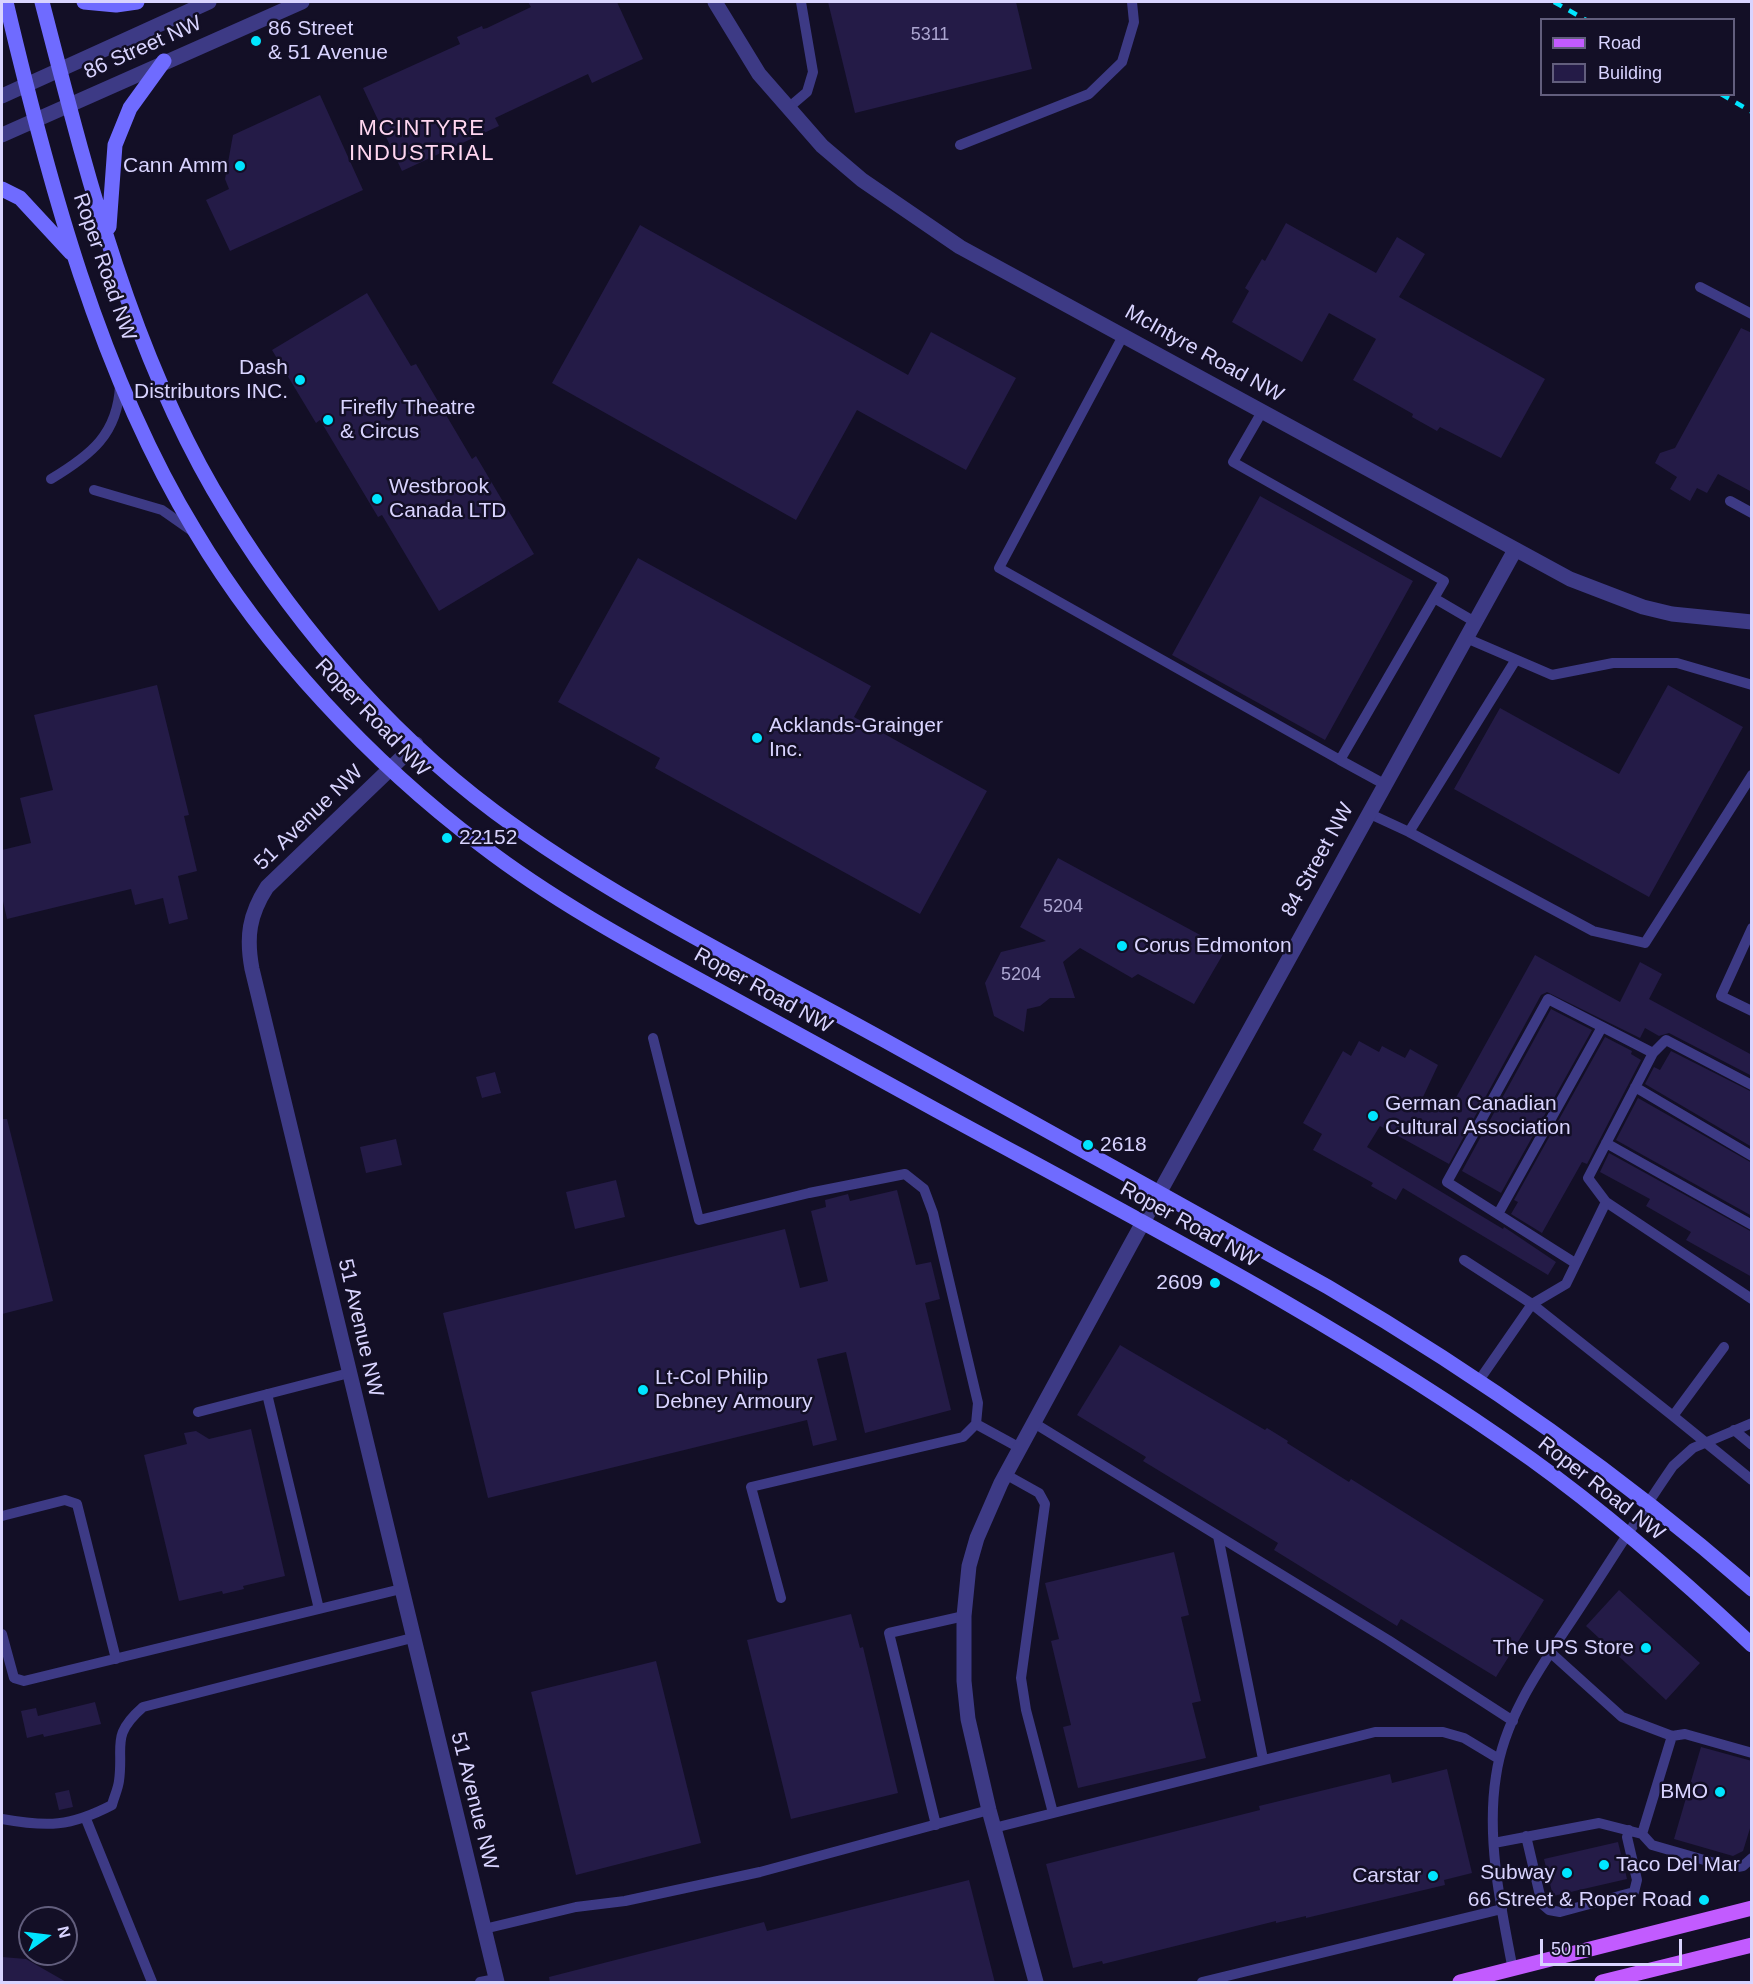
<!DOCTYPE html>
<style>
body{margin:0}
#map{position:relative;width:1753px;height:1984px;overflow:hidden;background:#130f26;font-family:Helvetica,sans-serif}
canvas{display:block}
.frame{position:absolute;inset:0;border:3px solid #d9d4ff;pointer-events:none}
.legend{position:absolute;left:1540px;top:18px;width:195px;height:78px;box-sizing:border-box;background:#130f26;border:2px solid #625e7d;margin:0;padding:8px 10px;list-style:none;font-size:18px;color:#d9d4ff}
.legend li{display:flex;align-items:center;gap:12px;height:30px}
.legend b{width:30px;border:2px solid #625e7d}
.north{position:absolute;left:18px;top:1906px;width:60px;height:60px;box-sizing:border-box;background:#130f26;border:2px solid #625e7d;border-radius:50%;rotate:76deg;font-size:16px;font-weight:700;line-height:24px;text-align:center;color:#d9d4ff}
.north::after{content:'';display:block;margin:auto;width:21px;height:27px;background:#00e5ff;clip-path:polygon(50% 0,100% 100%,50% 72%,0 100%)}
.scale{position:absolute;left:1540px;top:1939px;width:142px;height:27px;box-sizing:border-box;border:3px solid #d9d4ff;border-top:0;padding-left:8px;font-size:18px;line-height:21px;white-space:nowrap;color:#d9d4ff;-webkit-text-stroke:4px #130f26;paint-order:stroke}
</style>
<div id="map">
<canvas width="1753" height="1984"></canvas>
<div class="frame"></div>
<ul class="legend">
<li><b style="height:8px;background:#c25bff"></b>Road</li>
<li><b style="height:16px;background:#241b47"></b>Building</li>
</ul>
<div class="north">N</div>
<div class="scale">50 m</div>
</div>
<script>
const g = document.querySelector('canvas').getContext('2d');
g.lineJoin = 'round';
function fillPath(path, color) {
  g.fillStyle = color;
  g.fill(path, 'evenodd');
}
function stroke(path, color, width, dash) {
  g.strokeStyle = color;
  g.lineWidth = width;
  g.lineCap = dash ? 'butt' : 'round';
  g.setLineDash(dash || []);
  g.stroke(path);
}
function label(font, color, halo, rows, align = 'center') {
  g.font = font + ' Helvetica,sans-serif';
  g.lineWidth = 5;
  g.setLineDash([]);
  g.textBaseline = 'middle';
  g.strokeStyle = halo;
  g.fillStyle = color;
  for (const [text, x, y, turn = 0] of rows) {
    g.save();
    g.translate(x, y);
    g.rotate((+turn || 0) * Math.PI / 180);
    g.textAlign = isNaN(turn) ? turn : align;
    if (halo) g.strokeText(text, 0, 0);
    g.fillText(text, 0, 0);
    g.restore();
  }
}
fillPath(new Path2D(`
 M 528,2 L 617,2 L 643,59 L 592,83 L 588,74 L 495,118 L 499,126 L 402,171 L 363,88 L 460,44 L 457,37 L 482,26 L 483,29 L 487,28 L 531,7 Z
 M 828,2 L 1016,2 L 1032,69 L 855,113 Z
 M 320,95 L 363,190 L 230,251 L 206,200 L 229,189 L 225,179 L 233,135 Z
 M 1286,223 L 1376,273 L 1397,237 L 1425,254 L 1399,297 L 1545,379 L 1501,458 L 1440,427 L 1437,431 L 1412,417 L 1413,414 L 1353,380 L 1376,339 L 1329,313 L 1302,362 L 1232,322 L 1249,291 L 1245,288 L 1262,259 L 1265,261 Z
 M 640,225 L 908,375 L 931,332 L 1016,378 L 966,470 L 857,410 L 796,520 L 552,383 Z
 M 367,293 L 411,366 L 416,364 L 472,459 L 476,456 L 534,554 L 439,611 L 382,515 L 378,517 L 320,420 L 316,423 L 272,350 Z
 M 1741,328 L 1752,333 L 1752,492 L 1718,474 L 1707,493 L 1697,488 L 1690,501 L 1670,489 L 1677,477 L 1655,463 L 1660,453 L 1675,448 Z
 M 1260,496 L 1413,581 L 1325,740 L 1172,655 Z
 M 638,558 L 871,686 L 854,717 L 987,791 L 920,914 L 655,768 L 660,758 L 558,702 Z
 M 157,685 L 189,815 L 184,816 L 197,871 L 178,876 L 188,919 L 169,924 L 163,898 L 135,905 L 131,889 L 7,919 L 2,897 L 2,850 L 31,843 L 20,798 L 53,790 L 34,715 Z
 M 1668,685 L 1743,727 L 1649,897 L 1454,789 L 1500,708 L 1619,774 Z
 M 1058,858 L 1226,949 L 1194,1004 L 1138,974 L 1132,978 L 1080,948 L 1063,962 L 1075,998 L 1050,998 L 1040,1006 L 1027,1009 L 1024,1032 L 994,1016 L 985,983 L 1001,952 L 1046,941 L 1020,927 Z
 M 1535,955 L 1620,1002 L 1640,962 L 1662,974 L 1649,999 L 1752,1055 L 1752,1076 L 1669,1033 L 1659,1036 L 1645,1028 L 1640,1038 L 1547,992 L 1541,995 L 1449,1164 L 1380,1126 L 1367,1147 L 1503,1229 L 1504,1227 L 1556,1262 L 1548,1275 L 1403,1188 L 1396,1200 L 1371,1186 L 1373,1183 L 1313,1150 L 1322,1134 L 1303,1123 L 1343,1051 L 1351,1056 L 1359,1041 L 1379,1052 L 1382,1046 L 1405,1058 L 1410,1049 L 1438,1065 L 1423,1097 L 1448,1112 Z
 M 1551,1009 L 1592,1030 L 1501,1193 L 1462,1171 Z
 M 1605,1037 L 1632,1051 L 1631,1054 L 1641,1060 L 1587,1164 L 1582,1162 L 1542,1233 L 1511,1214 L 1518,1202 L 1514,1200 Z
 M 1671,1051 L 1752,1092 L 1752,1147 L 1645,1084 L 1654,1067 L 1660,1070 Z
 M 495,1072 L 501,1093 L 482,1098 L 476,1077 Z
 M 1638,1098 L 1752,1163 L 1752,1216 L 1616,1140 Z
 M 2,1119 L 7,1119 L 53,1301 L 2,1314 Z
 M 396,1139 L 402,1165 L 366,1173 L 360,1147 Z
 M 1609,1153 L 1752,1232 L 1752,1277 L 1686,1240 L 1691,1232 L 1646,1206 L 1650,1199 L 1600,1172 Z
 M 616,1180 L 625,1217 L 575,1229 L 566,1192 Z
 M 897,1190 L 916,1265 L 931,1262 L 940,1299 L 925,1303 L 951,1410 L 865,1433 L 846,1352 L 817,1359 L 837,1440 L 813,1446 L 807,1420 L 488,1498 L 443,1313 L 785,1229 L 800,1288 L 828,1281 L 811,1211 L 826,1207 L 825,1200 L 848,1194 L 850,1201 Z
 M 1120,1345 L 1265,1430 L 1267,1428 L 1288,1441 L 1287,1443 L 1349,1482 L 1351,1479 L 1544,1600 L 1496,1677 L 1401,1619 L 1397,1626 L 1274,1550 L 1278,1543 L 1143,1461 L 1146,1457 L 1077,1415 Z
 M 251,1429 L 285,1576 L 243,1586 L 244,1589 L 223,1594 L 222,1591 L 179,1601 L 144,1455 L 187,1444 L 184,1433 L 196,1431 L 209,1439 Z
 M 1174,1552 L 1189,1615 L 1181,1617 L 1201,1701 L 1192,1703 L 1206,1758 L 1078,1788 L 1063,1727 L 1071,1725 L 1051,1641 L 1059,1639 L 1045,1583 Z
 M 1619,1590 L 1700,1663 L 1666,1700 L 1586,1626 Z
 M 851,1614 L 860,1648 L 863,1647 L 898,1793 L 791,1819 L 747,1640 Z
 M 656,1661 L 701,1843 L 576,1875 L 531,1692 Z
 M 95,1702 L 101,1724 L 44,1737 L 43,1734 L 27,1738 L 21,1711 L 36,1708 L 38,1716 Z
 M 1701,1747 L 1752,1761 L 1752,1822 L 1743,1851 L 1733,1856 L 1674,1839 Z
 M 1447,1769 L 1472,1873 L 1444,1880 L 1445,1885 L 1306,1918 L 1306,1916 L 1276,1923 L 1276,1921 L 1103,1964 L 1102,1961 L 1073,1968 L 1046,1864 L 1260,1810 L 1259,1806 L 1390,1774 L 1392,1783 Z
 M 69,1790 L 73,1807 L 59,1810 L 55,1793 Z
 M 1618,1842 L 1627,1879 L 1553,1896 L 1544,1859 Z
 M 969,1880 L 995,1983 L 550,1983 L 549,1977 L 764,1922 L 767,1931 Z
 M 2,1957 L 26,1959 L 68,1983 L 2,1983 Z`), '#241b47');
stroke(new Path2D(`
 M 787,109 L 807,92 L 813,72 L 801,2
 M 960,145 L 1089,94 L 1122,62 L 1134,22 L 1132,2
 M 1700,287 L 1752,314
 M 1124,334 L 999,568 L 1340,760 L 1444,581 L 1233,462 L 1263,410
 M 51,479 C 91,455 118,434 120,385
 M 94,490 L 162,510 L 192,531
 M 1730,501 L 1752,513
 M 1434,598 L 1475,622
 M 1466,638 L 1552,675 L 1613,663 L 1677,663 L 1752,685
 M 1340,760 L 1384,784
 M 1368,813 L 1409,832 L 1593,931 L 1645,943 L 1752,775
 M 1409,832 L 1515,661
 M 1752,928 L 1721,996 L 1752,1011
 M 653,1038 L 699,1220 L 809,1193 L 905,1174 L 924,1189 L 933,1213 L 978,1403 L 976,1424
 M 1635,1087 L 1752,1156
 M 1606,1143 L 1752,1225
 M 1606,1202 L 1588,1178 L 1653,1053
 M 1498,1214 L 1602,1027
 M 1464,1260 L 1532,1304 L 1566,1284 L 1606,1202 L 1752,1299
 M 1575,1263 L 1447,1182 L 1548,999 L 1653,1053 L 1666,1040 L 1752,1085
 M 1480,1379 L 1532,1304 L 1673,1416 L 1724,1347
 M 267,1394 L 319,1609
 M 198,1412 L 349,1373
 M 1673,1416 L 1752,1480
 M 1034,1423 L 1388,1640 L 1513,1721
 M 1734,1430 L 1752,1445
 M 1005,1474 L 1039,1493 L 1045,1504 L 1021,1678 L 1026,1710 L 1053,1813
 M 2,1516 L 65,1500 L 77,1504 L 116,1659
 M 1218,1536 L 1263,1759
 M 781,1598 L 751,1487 L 963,1437 L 976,1424 L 1020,1448
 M 2,1634 L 14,1678 L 24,1681 L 401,1589
 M 1551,1653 L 1622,1717 L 1672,1736 L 1642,1834
 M 1672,1736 L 1685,1734 L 1752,1753
 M 2,1819 C 47,1827 70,1827 112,1805 C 114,1797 118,1789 119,1781 C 124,1745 110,1736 143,1707 L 412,1638
 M 86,1819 L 152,1982
 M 936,1825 L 889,1633 L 964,1616
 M 994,1828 L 1375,1732 L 1443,1732 L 1464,1738 L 1499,1759
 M 1526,1836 L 1542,1904 L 1549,1910 L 1560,1912 L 1634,1892 L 1637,1880 L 1627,1837 L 1629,1830
 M 1494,1843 L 1599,1823 L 1642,1834 L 1652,1845 L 1732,1868 L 1743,1866 L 1752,1858
 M 484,1929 L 576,1907 L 625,1901 L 760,1872 L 989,1810
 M 1513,1970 C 1501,1908 1486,1839 1496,1776 C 1505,1712 1549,1656 1583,1603 C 1613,1557 1642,1511 1673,1466 L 1693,1448 L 1752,1423
 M 480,1982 L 496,1979
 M 1202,1982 L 1502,1909`), '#3d3a85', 10);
stroke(new Path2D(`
 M 715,2 L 759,74 L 822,146 L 862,180 L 960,247 L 1570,579 L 1643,607 L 1672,614 L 1752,622
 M 1036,1982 L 989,1810 L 968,1719 L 964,1681 L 964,1616 L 969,1566 L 977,1538 L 1001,1483 L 1131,1244 L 1515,550`), '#3d3a85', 15);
stroke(new Path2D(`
 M 2,96 L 209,2
 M 2,135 L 302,2
 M 416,744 L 267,887 C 249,915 246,937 252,969 L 497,1982`), '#3d3a85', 15);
stroke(new Path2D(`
 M 6,2 C 48,180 99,373 195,531 C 265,649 372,763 481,845 C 550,898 628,941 705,983 C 782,1025 859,1067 936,1110 C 1138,1220 1344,1326 1531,1459 C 1609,1515 1682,1579 1752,1645
 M 42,2 C 85,167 127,340 213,489 C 284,611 381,727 495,812 C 614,900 754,968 884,1040 C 1032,1121 1180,1205 1328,1287 C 1478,1375 1621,1475 1752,1589
 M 84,2 L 116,5 L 137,2
 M 2,189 L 20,198 L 71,253
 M 109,227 L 115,145 L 130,108 L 164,61`), '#6f6bff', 15);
stroke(new Path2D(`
 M 1460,1982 L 1752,1908
 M 1602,1982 L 1752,1945`), '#c25bff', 15);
stroke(new Path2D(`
 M 1554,2 L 1586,20
 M 1721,94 L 1752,112`), '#00e5ff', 4.5, [9, 8]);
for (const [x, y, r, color] of [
 [256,41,6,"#00e5ff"],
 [240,166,6,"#00e5ff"],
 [300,380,6,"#00e5ff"],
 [328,420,6,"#00e5ff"],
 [377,499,6,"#00e5ff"],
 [757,738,6,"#00e5ff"],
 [447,838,6,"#00e5ff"],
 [1122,946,6,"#00e5ff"],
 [1373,1116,6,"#00e5ff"],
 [1088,1145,6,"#00e5ff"],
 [1215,1283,6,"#00e5ff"],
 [643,1390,6,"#00e5ff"],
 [1646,1648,6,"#00e5ff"],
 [1720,1792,6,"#00e5ff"],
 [1604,1865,6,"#00e5ff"],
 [1567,1873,6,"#00e5ff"],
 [1433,1876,6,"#00e5ff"],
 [1704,1900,6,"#00e5ff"]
]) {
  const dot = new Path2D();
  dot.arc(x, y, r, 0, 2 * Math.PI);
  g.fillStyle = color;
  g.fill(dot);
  stroke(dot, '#130f26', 2);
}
label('18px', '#aca6d1', null, [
 ["5311",930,35],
 ["5204",1063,907],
 ["5204",1021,975]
]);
label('21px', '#d9d4ff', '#130f26', [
 ["86 Street",268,29],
 ["& 51 Avenue",268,53],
 ["Cann Amm",228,166,"right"],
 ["Dash",288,368,"right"],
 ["Distributors INC.",288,392,"right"],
 ["Firefly Theatre",340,408],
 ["& Circus",340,432],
 ["Westbrook",389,487],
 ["Canada LTD",389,511],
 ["Acklands-Grainger",769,726],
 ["Inc.",769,750],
 ["22152",459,838],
 ["Corus Edmonton",1134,946],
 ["German Canadian",1385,1104],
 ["Cultural Association",1385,1128],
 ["2618",1100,1145],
 ["2609",1203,1283,"right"],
 ["Lt-Col Philip",655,1378],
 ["Debney Armoury",655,1402],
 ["The UPS Store",1634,1648,"right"],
 ["BMO",1708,1792,"right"],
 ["Taco Del Mar",1616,1865],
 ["Subway",1555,1873,"right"],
 ["Carstar",1421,1876,"right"],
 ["66 Street & Roper Road",1692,1900,"right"]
], 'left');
label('21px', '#d9d4ff', '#130f26', [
 ["86 Street NW",143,48,-24],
 ["Roper Road NW",104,267,71],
 ["McIntyre Road NW",1204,354,29],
 ["Roper Road NW",372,718,46],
 ["51 Avenue NW",309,818,-44],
 ["84 Street NW",1318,860,-61],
 ["Roper Road NW",763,991,29],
 ["Roper Road NW",1189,1225,29],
 ["51 Avenue NW",360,1328,77],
 ["Roper Road NW",1601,1489,38],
 ["51 Avenue NW",474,1801,76]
]);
g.letterSpacing = '1.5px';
label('22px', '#ffd6f0', '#130f26', [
 ["MCINTYRE",422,129],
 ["INDUSTRIAL",422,154]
]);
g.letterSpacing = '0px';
</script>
